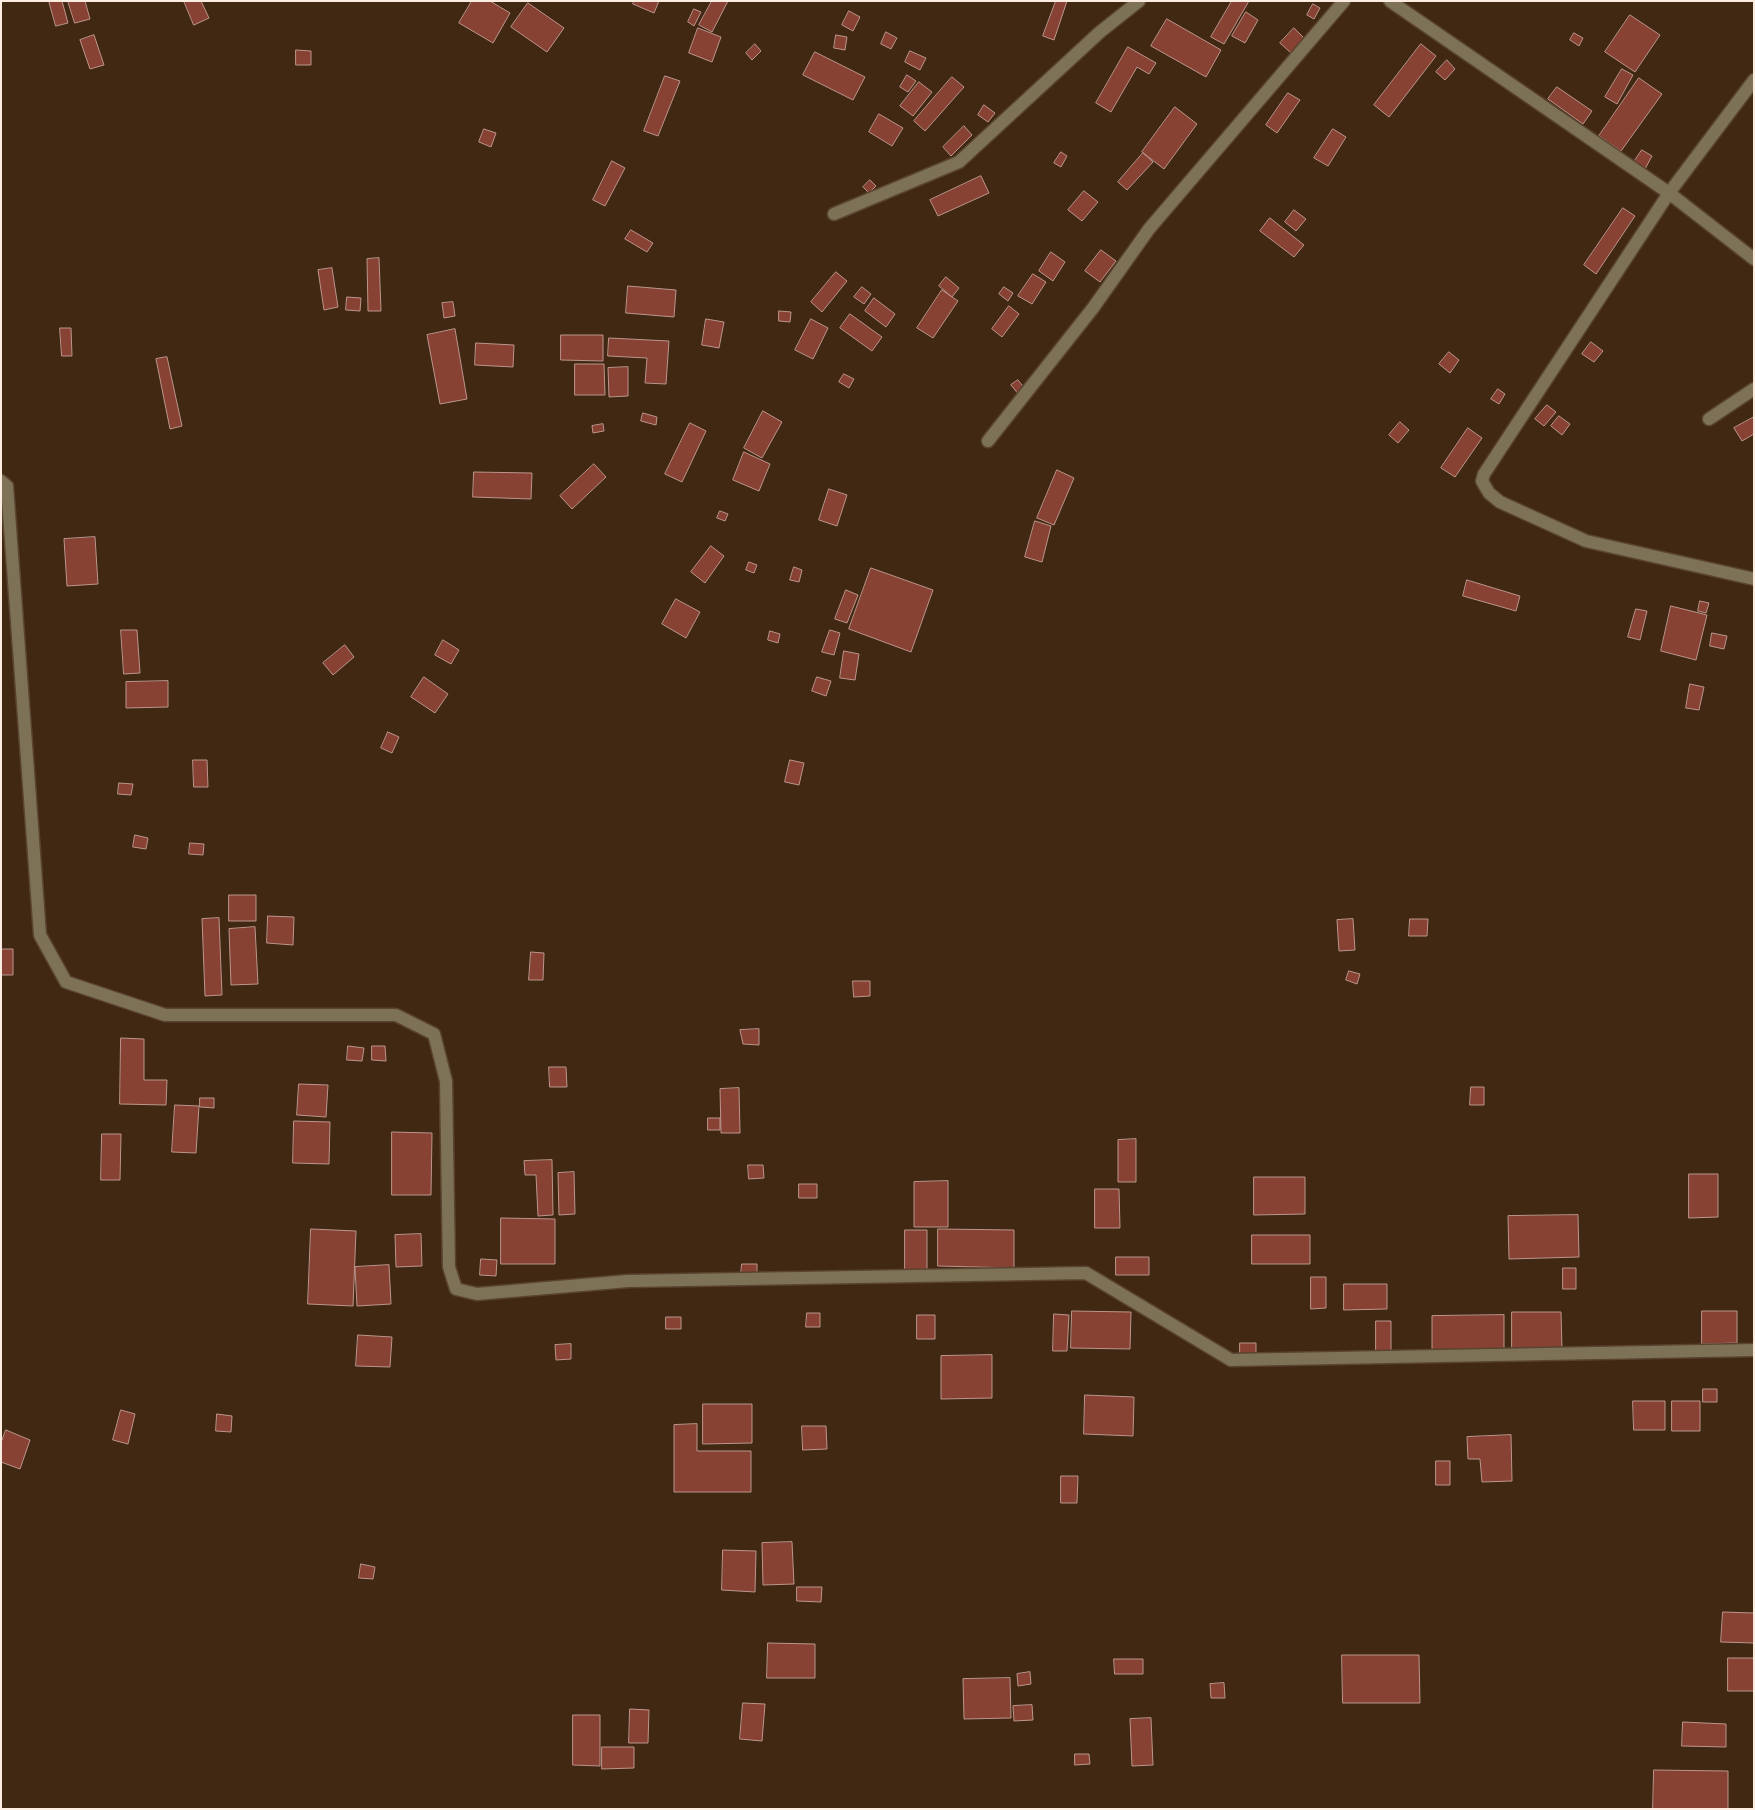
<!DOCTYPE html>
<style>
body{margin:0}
#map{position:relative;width:1755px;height:1810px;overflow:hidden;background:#402813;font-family:Quicksand,sans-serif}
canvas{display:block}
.frame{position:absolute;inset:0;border:2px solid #fcede0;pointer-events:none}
</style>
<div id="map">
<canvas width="1755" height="1810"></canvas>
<div class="frame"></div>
</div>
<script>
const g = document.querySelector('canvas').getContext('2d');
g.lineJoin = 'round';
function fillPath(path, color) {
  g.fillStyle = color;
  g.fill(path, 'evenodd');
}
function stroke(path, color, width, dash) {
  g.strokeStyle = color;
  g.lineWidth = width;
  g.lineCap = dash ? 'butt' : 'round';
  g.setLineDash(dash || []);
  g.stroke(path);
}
const building = new Path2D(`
 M 49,1 L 62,1 L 68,23 L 56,26 Z
 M 68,1 L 85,1 L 90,19 L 75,23 Z
 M 184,1 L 201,1 L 209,18 L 194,25 Z
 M 472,1 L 490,1 L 510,13 L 493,43 L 459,23 Z
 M 634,1 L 659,1 L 654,13 L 633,4 Z
 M 712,1 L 728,1 L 712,32 L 699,25 Z
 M 1056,1 L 1067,1 L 1054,40 L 1043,36 Z
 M 1232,1 L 1249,1 L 1224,44 L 1211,37 Z
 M 528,3 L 564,28 L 547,52 L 511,27 Z
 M 1313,4 L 1320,8 L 1314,19 L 1307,15 Z
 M 694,9 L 701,12 L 694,26 L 688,22 Z
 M 849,11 L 860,17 L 853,31 L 842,25 Z
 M 1246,12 L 1258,20 L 1245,43 L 1232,36 Z
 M 1630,15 L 1660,35 L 1635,72 L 1605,52 Z
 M 1167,19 L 1221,50 L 1206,77 L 1151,46 Z
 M 698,28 L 721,37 L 712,62 L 689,53 Z
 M 1294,28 L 1305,39 L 1291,53 L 1280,43 Z
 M 886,32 L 897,38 L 891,49 L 881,44 Z
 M 1574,33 L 1583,38 L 1579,46 L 1570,40 Z
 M 94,35 L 104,65 L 90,69 L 80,40 Z
 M 836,35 L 847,37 L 845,50 L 834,48 Z
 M 755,44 L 761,51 L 752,60 L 746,53 Z
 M 1421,44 L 1436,56 L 1389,117 L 1374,105 Z
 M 1128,47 L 1156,63 L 1149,74 L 1137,67 L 1111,112 L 1096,103 Z
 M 296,50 L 311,51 L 311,65 L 296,65 Z
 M 910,51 L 926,58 L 920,70 L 905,62 Z
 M 815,52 L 865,77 L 853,100 L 803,75 Z
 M 1447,60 L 1455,69 L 1445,80 L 1436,72 Z
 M 1622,69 L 1633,75 L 1617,104 L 1605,97 Z
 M 907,75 L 916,81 L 908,92 L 900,87 Z
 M 665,76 L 680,81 L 658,136 L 644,131 Z
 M 952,77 L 964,87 L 925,131 L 914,121 Z
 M 1639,78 L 1662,94 L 1621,151 L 1599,136 Z
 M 919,82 L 932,92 L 913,116 L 900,106 Z
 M 1557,87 L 1592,111 L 1583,124 L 1548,99 Z
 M 1288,93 L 1300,100 L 1277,133 L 1266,125 Z
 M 984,105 L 995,113 L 988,122 L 978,115 Z
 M 1175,107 L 1197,124 L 1164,169 L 1142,152 Z
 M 879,114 L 903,128 L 892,146 L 869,132 Z
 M 964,126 L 972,135 L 951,156 L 943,147 Z
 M 484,129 L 496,133 L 491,147 L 479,142 Z
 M 1333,129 L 1346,137 L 1328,166 L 1314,158 Z
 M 1642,150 L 1652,156 L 1645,169 L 1634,162 Z
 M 1061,152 L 1067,156 L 1061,167 L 1054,163 Z
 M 1143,153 L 1153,162 L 1127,190 L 1118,182 Z
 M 612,161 L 625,168 L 605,206 L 593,200 Z
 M 981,176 L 989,193 L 938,216 L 930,200 Z
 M 870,180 L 876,186 L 869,193 L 863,187 Z
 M 1084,191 L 1098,202 L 1082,221 L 1068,210 Z
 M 1623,208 L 1635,216 L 1596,274 L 1584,265 Z
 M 1294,210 L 1306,219 L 1296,231 L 1285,222 Z
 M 1270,218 L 1304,245 L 1294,257 L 1260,231 Z
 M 631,230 L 653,243 L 647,252 L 625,239 Z
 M 1101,250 L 1116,261 L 1100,282 L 1085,271 Z
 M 1051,252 L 1065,262 L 1053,281 L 1039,271 Z
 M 379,258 L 381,311 L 368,311 L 367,259 Z
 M 332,268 L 338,307 L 324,310 L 318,270 Z
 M 836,272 L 847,281 L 822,312 L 811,302 Z
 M 1033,274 L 1046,282 L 1032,304 L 1018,296 Z
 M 946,277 L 959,288 L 952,297 L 939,286 Z
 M 628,286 L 676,290 L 674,317 L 626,313 Z
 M 862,287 L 871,294 L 864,304 L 854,297 Z
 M 1004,287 L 1013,293 L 1008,301 L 999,294 Z
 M 942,290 L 958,301 L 933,338 L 917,328 Z
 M 347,297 L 361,298 L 360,311 L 346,310 Z
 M 874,298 L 895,314 L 886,327 L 865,311 Z
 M 453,302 L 455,316 L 444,318 L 442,303 Z
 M 1009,306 L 1019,314 L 1002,337 L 992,329 Z
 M 779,311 L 791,312 L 790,322 L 779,321 Z
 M 850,314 L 882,337 L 872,351 L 840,328 Z
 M 706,319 L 724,322 L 719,348 L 702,345 Z
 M 811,319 L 828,328 L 813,359 L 795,350 Z
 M 60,328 L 71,328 L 72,356 L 62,356 Z
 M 455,329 L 467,399 L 440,404 L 427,335 Z
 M 561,335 L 603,335 L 603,361 L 561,360 Z
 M 609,338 L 669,341 L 666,384 L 645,383 L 647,358 L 608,356 Z
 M 1591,342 L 1603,351 L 1594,362 L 1582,354 Z
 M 476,343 L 514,345 L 513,367 L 475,365 Z
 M 1449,352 L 1459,360 L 1450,373 L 1439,364 Z
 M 167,357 L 182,426 L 170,429 L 156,359 Z
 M 575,364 L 604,364 L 605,395 L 575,395 Z
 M 628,367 L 628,396 L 609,397 L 608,368 Z
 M 844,374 L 854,379 L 849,388 L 839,382 Z
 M 1018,380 L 1026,390 L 1019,395 L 1011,385 Z
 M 1498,389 L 1505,394 L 1499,404 L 1491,399 Z
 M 1547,405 L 1556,412 L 1544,426 L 1535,419 Z
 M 763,411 L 782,422 L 762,458 L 744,448 Z
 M 643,413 L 657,417 L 656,425 L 641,421 Z
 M 1559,416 L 1570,424 L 1562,435 L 1551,426 Z
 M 1754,417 L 1754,434 L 1742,441 L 1734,428 Z
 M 1400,422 L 1409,430 L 1398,443 L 1389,435 Z
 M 690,423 L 706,431 L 682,482 L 665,474 Z
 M 603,424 L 604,431 L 593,433 L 592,426 Z
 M 1468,428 L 1482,438 L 1455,477 L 1441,468 Z
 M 744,452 L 770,464 L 759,491 L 733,480 Z
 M 594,464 L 606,477 L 572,509 L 560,496 Z
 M 1057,470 L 1074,478 L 1054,525 L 1037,518 Z
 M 474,472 L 532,473 L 531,499 L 473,497 Z
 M 829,489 L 847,495 L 837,526 L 819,520 Z
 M 720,511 L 728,514 L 725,521 L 717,518 Z
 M 1035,521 L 1051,526 L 1042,562 L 1025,557 Z
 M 95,537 L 98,584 L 67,586 L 64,539 Z
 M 711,546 L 724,556 L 705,583 L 691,572 Z
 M 749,562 L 757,565 L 754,573 L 746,570 Z
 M 794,567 L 802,570 L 799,582 L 790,580 Z
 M 871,568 L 933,590 L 911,652 L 849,629 Z
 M 1467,580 L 1520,596 L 1516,611 L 1463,596 Z
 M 846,590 L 858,595 L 847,623 L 835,619 Z
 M 676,599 L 700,612 L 686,638 L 662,624 Z
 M 1700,601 L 1709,603 L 1706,613 L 1698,611 Z
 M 1671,606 L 1707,615 L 1696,660 L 1661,651 Z
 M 1636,609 L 1647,611 L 1640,640 L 1628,637 Z
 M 121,630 L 137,630 L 140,673 L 124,674 Z
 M 830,630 L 840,633 L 834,655 L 822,652 Z
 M 770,631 L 780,634 L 778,643 L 768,640 Z
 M 1712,633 L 1727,636 L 1724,649 L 1710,646 Z
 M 443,640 L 459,650 L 451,664 L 435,655 Z
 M 345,645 L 354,657 L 333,675 L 323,663 Z
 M 844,651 L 859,654 L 855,680 L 840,678 Z
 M 424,677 L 448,694 L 435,713 L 411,697 Z
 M 817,677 L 831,681 L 826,696 L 812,691 Z
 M 168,681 L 168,707 L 126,708 L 126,682 Z
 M 1690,684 L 1704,687 L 1699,710 L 1686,708 Z
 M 388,732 L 399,737 L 392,753 L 381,748 Z
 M 193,760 L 207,760 L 208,787 L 194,787 Z
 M 790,760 L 804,763 L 799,785 L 785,782 Z
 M 119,783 L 133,784 L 131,795 L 118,794 Z
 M 135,835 L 148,838 L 146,849 L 133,847 Z
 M 190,843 L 204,844 L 203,855 L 189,854 Z
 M 229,895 L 256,895 L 256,921 L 229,921 Z
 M 268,916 L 294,917 L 293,945 L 267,943 Z
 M 219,918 L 222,995 L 205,996 L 202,919 Z
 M 1353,919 L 1355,950 L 1339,951 L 1337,920 Z
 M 1410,919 L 1428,919 L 1427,936 L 1409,936 Z
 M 255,927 L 258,984 L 231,985 L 229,929 Z
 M 1,949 L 13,949 L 13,975 L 1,975 Z
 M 531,952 L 544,953 L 543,980 L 529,980 Z
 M 1349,971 L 1360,974 L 1357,984 L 1346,980 Z
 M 853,981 L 870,981 L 870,996 L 854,997 Z
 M 759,1029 L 759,1045 L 743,1044 L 740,1030 Z
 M 121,1038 L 144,1039 L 144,1080 L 167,1080 L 166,1105 L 120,1104 Z
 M 348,1046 L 364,1048 L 362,1061 L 347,1060 Z
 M 372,1046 L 385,1046 L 386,1061 L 372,1060 Z
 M 549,1067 L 566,1067 L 567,1087 L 550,1087 Z
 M 299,1084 L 328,1085 L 326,1117 L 297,1115 Z
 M 1471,1087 L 1484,1087 L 1484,1105 L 1470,1105 Z
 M 739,1088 L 740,1133 L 721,1133 L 720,1089 Z
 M 200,1098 L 214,1098 L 214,1108 L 200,1107 Z
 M 175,1105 L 199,1106 L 196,1153 L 172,1152 Z
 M 708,1118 L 720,1118 L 720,1130 L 708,1130 Z
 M 294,1121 L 330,1122 L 329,1164 L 293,1163 Z
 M 392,1132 L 432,1133 L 431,1195 L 392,1195 Z
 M 102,1134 L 121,1134 L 120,1180 L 101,1180 Z
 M 1136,1139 L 1136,1182 L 1118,1182 L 1118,1140 Z
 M 552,1160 L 553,1215 L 538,1216 L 536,1175 L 525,1175 L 524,1161 Z
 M 748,1165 L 763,1165 L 764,1178 L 749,1179 Z
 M 574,1172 L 575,1214 L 559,1215 L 558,1173 Z
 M 1689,1174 L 1718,1174 L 1718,1217 L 1689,1218 Z
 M 1254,1177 L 1305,1177 L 1305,1214 L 1254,1215 Z
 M 948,1181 L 948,1227 L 914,1227 L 914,1182 Z
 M 799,1184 L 817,1184 L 817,1198 L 799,1198 Z
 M 1095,1189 L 1119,1189 L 1120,1228 L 1095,1228 Z
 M 1578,1215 L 1579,1257 L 1509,1259 L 1508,1216 Z
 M 501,1218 L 555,1219 L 555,1264 L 501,1264 Z
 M 311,1229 L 356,1231 L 353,1306 L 308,1304 Z
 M 938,1229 L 1014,1230 L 1014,1268 L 938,1266 Z
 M 905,1230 L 927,1230 L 927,1271 L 905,1271 Z
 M 421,1234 L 422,1266 L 396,1267 L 395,1235 Z
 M 1252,1235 L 1310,1235 L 1310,1264 L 1252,1264 Z
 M 1116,1257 L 1149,1257 L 1149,1275 L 1116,1275 Z
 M 481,1259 L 497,1260 L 496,1276 L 480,1275 Z
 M 742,1264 L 757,1264 L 757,1274 L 741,1274 Z
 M 389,1265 L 391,1304 L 357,1306 L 355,1267 Z
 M 1563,1268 L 1576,1268 L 1576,1289 L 1563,1289 Z
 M 1311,1277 L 1326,1277 L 1326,1308 L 1311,1309 Z
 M 1344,1284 L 1387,1284 L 1387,1309 L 1344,1310 Z
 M 1072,1311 L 1131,1312 L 1130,1349 L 1071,1348 Z
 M 1702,1311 L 1737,1311 L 1737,1343 L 1702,1344 Z
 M 1512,1312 L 1561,1312 L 1562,1350 L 1512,1350 Z
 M 807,1313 L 820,1313 L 820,1327 L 806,1327 Z
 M 1054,1314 L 1069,1315 L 1067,1351 L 1053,1351 Z
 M 917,1315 L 935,1315 L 935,1339 L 917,1339 Z
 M 1504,1315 L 1504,1349 L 1432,1350 L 1432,1316 Z
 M 666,1317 L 681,1317 L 681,1329 L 666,1329 Z
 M 1376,1321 L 1391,1321 L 1391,1356 L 1376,1356 Z
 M 358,1335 L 392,1337 L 390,1367 L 356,1366 Z
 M 1240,1343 L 1256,1343 L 1256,1356 L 1240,1357 Z
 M 571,1344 L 571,1359 L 556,1360 L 555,1345 Z
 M 992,1355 L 992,1398 L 941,1399 L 941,1356 Z
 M 1703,1389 L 1717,1389 L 1717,1402 L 1703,1402 Z
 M 1085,1395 L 1134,1397 L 1133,1436 L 1084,1434 Z
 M 1633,1401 L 1665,1401 L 1665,1430 L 1634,1430 Z
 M 1672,1401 L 1700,1401 L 1700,1431 L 1672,1431 Z
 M 703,1404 L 752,1404 L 752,1443 L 703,1444 Z
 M 121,1410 L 135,1414 L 128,1444 L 113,1440 Z
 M 217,1414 L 232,1416 L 231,1432 L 216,1431 Z
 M 697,1424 L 697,1451 L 751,1451 L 751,1492 L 674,1492 L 674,1425 Z
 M 802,1426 L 826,1426 L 827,1449 L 803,1450 Z
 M 6,1430 L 30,1440 L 20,1469 L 1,1462 L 1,1443 Z
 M 1511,1435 L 1512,1481 L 1482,1482 L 1480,1459 L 1468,1459 L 1467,1437 Z
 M 1436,1461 L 1450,1461 L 1450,1485 L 1436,1485 Z
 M 1061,1476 L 1078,1476 L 1077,1503 L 1061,1503 Z
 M 792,1542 L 794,1584 L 763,1585 L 762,1543 Z
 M 723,1550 L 756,1551 L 755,1592 L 722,1590 Z
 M 361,1564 L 375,1567 L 373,1579 L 359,1578 Z
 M 797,1587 L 822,1587 L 821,1602 L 797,1601 Z
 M 1723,1612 L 1754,1613 L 1754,1643 L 1721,1642 Z
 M 768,1643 L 815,1644 L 815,1678 L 767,1678 Z
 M 1342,1655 L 1419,1655 L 1420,1703 L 1343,1703 Z
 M 1728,1658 L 1754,1658 L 1754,1691 L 1728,1691 Z
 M 1114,1659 L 1143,1659 L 1143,1674 L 1115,1674 Z
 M 1030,1672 L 1031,1684 L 1018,1686 L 1017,1674 Z
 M 1010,1678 L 1011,1718 L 964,1719 L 963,1679 Z
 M 1224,1683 L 1225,1698 L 1211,1698 L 1210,1684 Z
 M 743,1703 L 765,1704 L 762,1741 L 740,1739 Z
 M 1032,1705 L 1033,1720 L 1014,1721 L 1013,1706 Z
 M 630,1709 L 649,1710 L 648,1743 L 629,1743 Z
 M 573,1715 L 600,1715 L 600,1766 L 573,1765 Z
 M 1151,1718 L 1153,1765 L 1132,1766 L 1130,1719 Z
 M 1683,1722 L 1726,1724 L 1726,1747 L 1682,1746 Z
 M 602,1747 L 634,1747 L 634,1768 L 602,1769 Z
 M 1075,1754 L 1089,1754 L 1090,1764 L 1075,1765 Z
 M 1654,1770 L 1728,1771 L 1728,1809 L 1653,1809 Z`);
fillPath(building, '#874234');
stroke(building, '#bc958c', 1);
const minor = new Path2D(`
 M 1390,1 L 1669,193 L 1754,259
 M 1754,80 L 1669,193 L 1484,474 L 1482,481 L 1489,493 L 1500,502 L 1586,541 L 1754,579
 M 834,214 L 959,162 L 1100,32 L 1139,1
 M 1709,419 L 1754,389
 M 988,441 L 1093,308 L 1149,229 L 1344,1
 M 1,481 L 7,486 L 40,935 L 66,982 L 165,1015 L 396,1015 L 434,1034 L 446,1081 L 449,1267 L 456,1289 L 477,1294 L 628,1281 L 1086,1273 L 1231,1360 L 1754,1350`);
stroke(minor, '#5a4430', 15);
stroke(minor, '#7d7255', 12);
</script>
